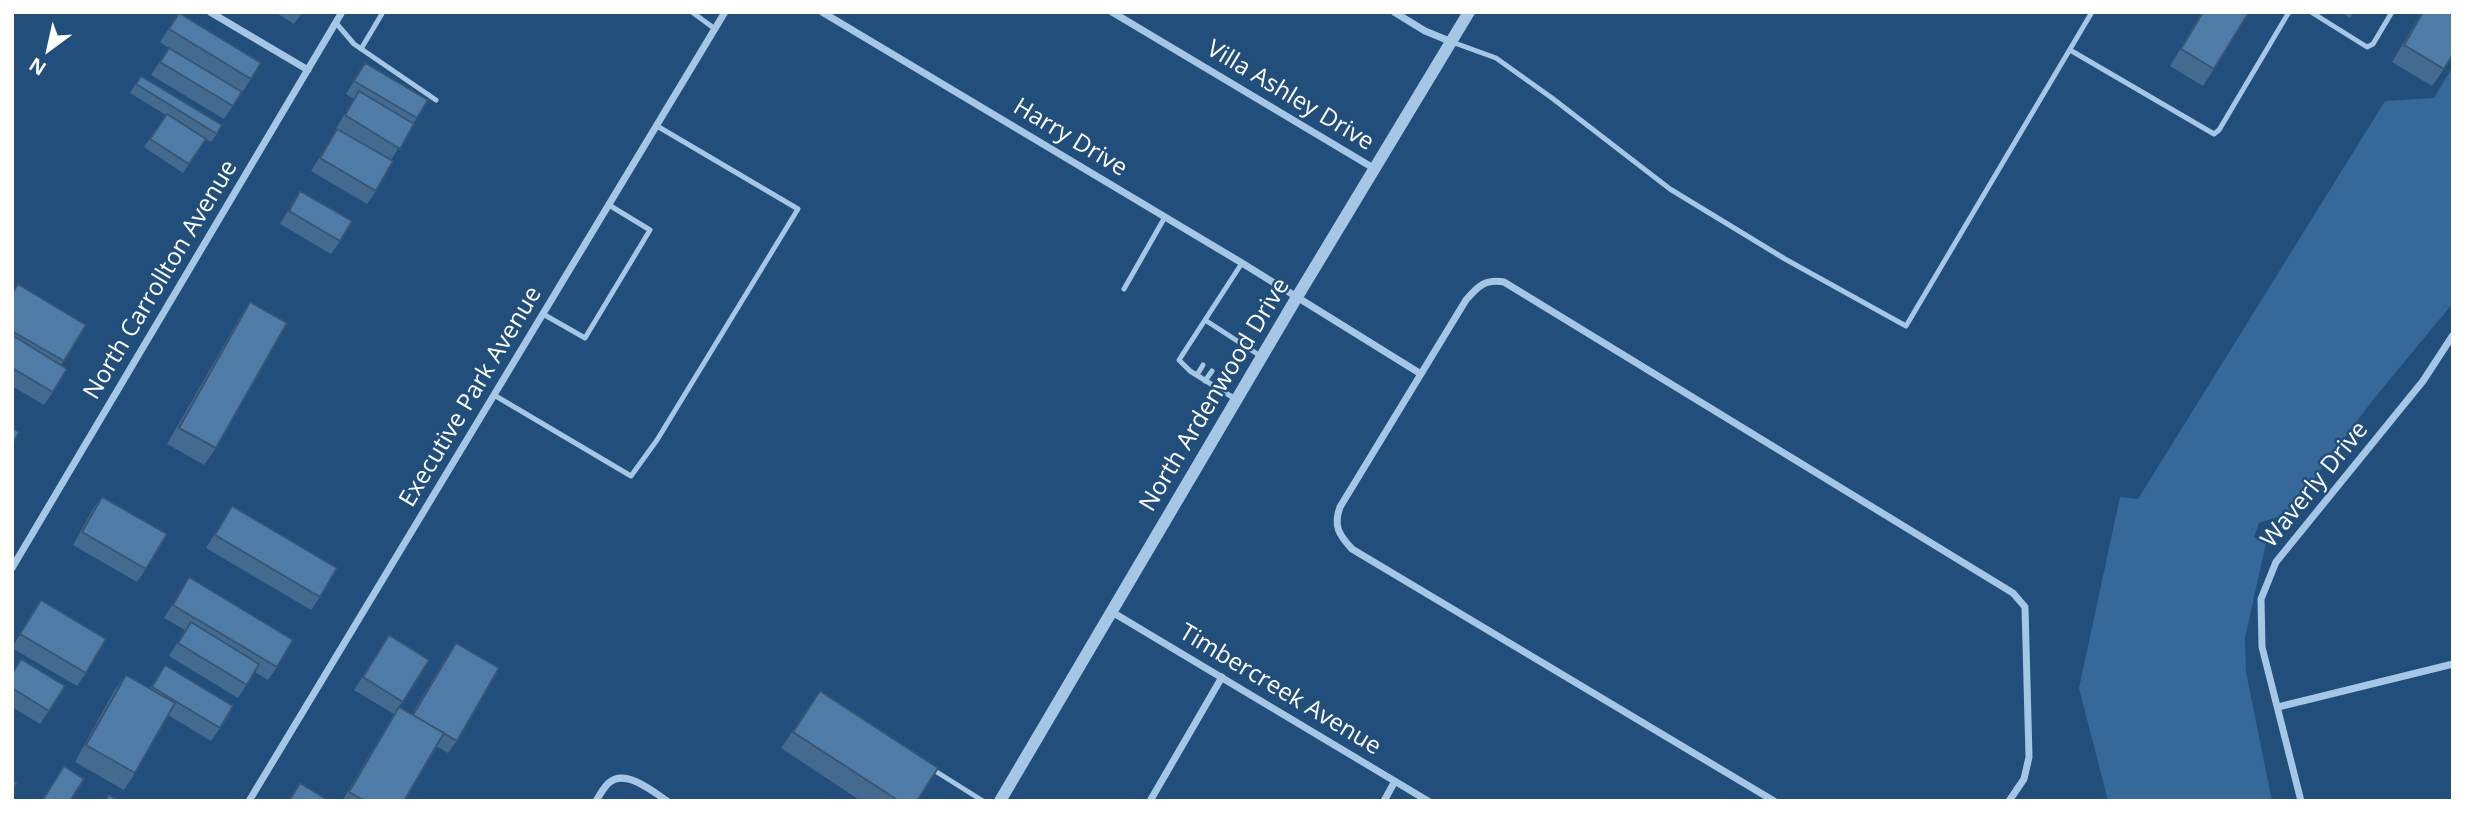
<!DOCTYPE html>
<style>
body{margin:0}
#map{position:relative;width:2465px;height:813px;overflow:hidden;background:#224e7c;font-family:"Open Sans",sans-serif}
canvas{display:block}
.frame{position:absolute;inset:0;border:14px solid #fff;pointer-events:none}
.north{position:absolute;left:14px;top:14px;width:70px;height:70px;-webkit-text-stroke:5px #224e7c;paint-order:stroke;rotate:213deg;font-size:19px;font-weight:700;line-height:28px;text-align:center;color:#fff}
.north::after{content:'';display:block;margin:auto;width:24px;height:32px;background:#fff;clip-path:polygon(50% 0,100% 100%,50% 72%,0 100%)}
</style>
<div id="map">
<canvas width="2465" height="813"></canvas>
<div class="frame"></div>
<div class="north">N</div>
</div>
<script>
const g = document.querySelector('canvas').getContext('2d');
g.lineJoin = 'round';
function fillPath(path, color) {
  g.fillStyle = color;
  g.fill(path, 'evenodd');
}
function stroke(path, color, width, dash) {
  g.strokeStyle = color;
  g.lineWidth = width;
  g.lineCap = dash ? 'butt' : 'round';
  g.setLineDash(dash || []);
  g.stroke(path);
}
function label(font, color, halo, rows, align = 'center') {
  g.font = font + ' "Open Sans",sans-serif';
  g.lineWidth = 5;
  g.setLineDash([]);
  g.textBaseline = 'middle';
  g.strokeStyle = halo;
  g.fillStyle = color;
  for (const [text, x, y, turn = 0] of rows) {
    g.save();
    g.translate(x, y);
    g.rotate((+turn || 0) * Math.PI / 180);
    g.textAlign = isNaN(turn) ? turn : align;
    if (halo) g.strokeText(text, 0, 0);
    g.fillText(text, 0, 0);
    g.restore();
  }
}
fillPath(new Path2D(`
 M 2453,66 L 2453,303 L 2372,401 L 2288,514 L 2259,523 L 2254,537 L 2266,543 L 2245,638 L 2246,672 L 2272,801 L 2108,801 L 2079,688 L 2120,497 L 2138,499 L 2385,101 L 2434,98 Z`), '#36689a');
stroke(new Path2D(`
 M 692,12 L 715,29
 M 2311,12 L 2367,47 L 2373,44 L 2392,12
 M 336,23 L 354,44 L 436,100
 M 1452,42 L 1496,58 L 1552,98 L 1670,189 L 1785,259 L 1906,326 L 2092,12
 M 361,49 L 383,12
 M 2070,50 L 2214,134 L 2219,130 L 2289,12
 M 1124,289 L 1165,217
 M 543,314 L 585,338 L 650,230 L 609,205
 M 1205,320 L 1262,357
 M 1197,375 L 1203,365
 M 1205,381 L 1212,371
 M 494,395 L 631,476 L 657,440 L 798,209 L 657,126
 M 1237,400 L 1190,371 L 1179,360 L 1242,263
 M 932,769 L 983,801`), '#a6c6e6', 5);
stroke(new Path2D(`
 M 210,12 L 308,70
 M 822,12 L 1242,263 L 1421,374
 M 1112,12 L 1375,169
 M 1394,12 L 1425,31 L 1452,42
 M 12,568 L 342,12
 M 1112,612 L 1428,801
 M 2278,707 L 2453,664
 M 249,801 L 725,12
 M 596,801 C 600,795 604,786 610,782 C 626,769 654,792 667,801
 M 1150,801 L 1222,677
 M 1384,801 L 1395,781
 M 1774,801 L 1352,549 C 1339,535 1333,526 1340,507 L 1466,300 C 1478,286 1485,279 1504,282 L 2013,593 L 2025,607 L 2029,757 L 2024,779 L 2009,801
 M 2301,801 L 2262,647 L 2261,599 L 2276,562 L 2423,381 L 2453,335`), '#a6c6e6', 7);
stroke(new Path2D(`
 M 1000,801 L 1297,297 L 1469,12`), '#a6c6e6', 12);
fillPath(new Path2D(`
 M 275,12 L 303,12 L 294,24 Z
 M 2202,12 L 2249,12 L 2214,69 L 2203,86 L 2170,66 Z
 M 2341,12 L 2354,12 L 2350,18 Z
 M 2422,12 L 2453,12 L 2444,69 L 2432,86 L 2392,62 Z
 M 179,13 L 251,79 L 224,119 L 151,75 L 169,48 L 160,42 Z
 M 365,63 L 417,118 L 391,160 L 376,191 L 367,204 L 311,171 L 337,129 L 336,128 L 354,99 L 346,94 Z
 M 141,76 L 217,134 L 211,142 L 194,132 L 206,139 L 183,173 L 144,147 L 166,115 L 130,93 Z
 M 300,191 L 340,241 L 331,254 L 280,224 Z
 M 18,284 L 86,325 L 61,365 L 53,392 L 44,405 L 12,386 L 12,292 Z
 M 250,302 L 216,448 L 204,465 L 167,444 L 239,319 Z
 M 102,497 L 146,569 L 137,582 L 73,545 L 93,509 Z
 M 232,506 L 320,597 L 311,610 L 206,548 Z
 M 189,577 L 277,667 L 268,680 L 255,672 L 238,698 L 169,656 L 185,630 L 164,618 Z
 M 41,600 L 86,673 L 77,686 L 12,648 L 32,613 Z
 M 389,635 L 429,660 L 399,707 L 412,714 L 447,656 L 456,643 L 457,741 L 448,753 L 436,746 L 404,801 L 342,801 L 394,714 L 354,690 Z
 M 21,659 L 49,711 L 40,724 L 12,707 L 12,672 Z
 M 165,665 L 220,728 L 211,741 L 168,715 L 135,773 L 124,790 L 75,762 L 114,691 L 126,675 L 150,688 Z
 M 820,691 L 917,801 L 861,801 L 781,748 Z`), '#446a90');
const building = new Path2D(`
 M 2203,12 L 2249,12 L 2214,69 L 2181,49 Z
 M 2423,12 L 2453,12 L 2453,54 L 2444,69 L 2404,45 Z
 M 179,13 L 261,63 L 251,79 L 169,29 Z
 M 169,48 L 242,92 L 233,106 L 160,62 Z
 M 365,63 L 428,100 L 417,118 L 354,81 Z
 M 141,76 L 222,125 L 217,134 L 136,84 Z
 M 359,91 L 414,124 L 400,149 L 345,115 Z
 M 167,114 L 206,139 L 189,164 L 150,139 Z
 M 337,129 L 393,161 L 376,191 L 320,158 Z
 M 300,191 L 352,221 L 340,241 L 289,211 Z
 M 18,284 L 86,325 L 64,361 L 12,331 L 12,293 Z
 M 250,302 L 287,323 L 216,448 L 179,428 Z
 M 14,336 L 67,369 L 53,392 L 12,368 L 12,339 Z
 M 12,428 L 19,432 L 12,445 Z
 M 102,497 L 167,534 L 146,569 L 82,532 Z
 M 232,506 L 337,568 L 320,597 L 215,535 Z
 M 189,577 L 293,640 L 277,667 L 173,605 Z
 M 41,600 L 106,639 L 86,673 L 20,634 Z
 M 191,622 L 259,664 L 247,685 L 178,643 Z
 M 389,635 L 429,660 L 403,702 L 363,677 Z
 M 456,643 L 499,668 L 457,741 L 413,715 Z
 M 21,659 L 65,686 L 49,711 L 12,688 L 12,674 Z
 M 165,665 L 233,706 L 220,728 L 152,687 Z
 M 126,675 L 175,703 L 135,773 L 86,745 Z
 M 820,691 L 938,768 L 917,801 L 899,801 L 793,732 Z
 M 399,707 L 444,733 L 404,801 L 365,801 L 349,792 Z
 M 64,766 L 84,779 L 70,801 L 42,801 Z
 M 12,780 L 17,783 L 12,791 Z
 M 300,783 L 329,801 L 289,801 Z
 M 109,795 L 118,801 L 105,801 Z`);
fillPath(building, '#4f7ba7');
stroke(building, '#375675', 2);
label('24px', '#fff', '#224e7c', [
 ["Villa Ashley Drive",1290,96,31],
 ["Harry Drive",1070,138,31],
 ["North Carrollton Avenue",161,280,-59],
 ["North Ardenwood Drive",1215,395,-59],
 ["Executive Park Avenue",471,397,-59],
 ["Waverly Drive",2315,485,-51],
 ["Timbercreek Avenue",1280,690,31]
]);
</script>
